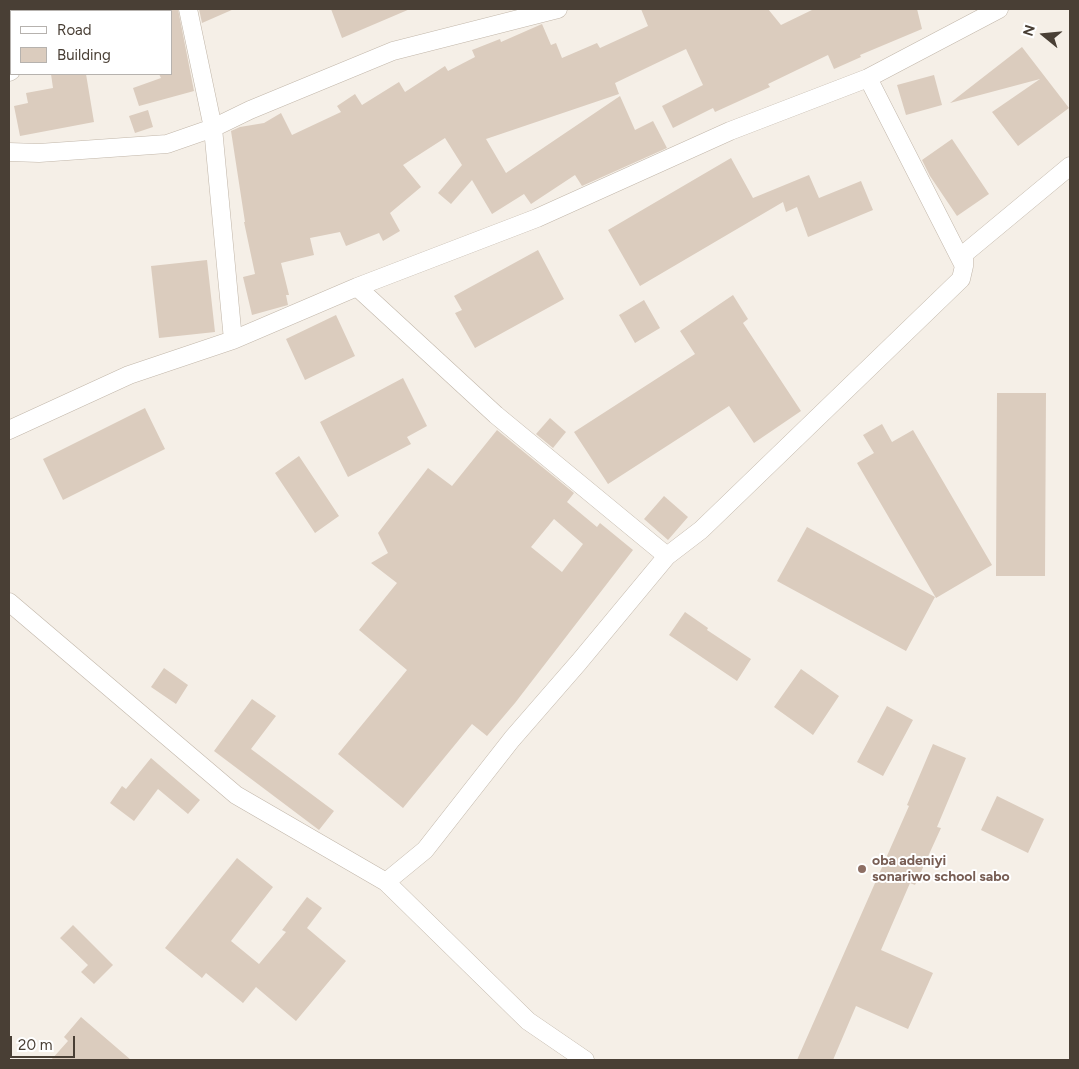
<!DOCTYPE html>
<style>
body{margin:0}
#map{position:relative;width:1079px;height:1069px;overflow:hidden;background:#f5efe7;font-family:Figtree,sans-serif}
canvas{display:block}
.frame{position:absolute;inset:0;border:10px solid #493f35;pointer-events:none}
.legend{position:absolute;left:10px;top:10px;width:162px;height:65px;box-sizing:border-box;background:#fff;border:1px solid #b6b2ae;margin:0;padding:6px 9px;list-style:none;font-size:15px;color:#493f35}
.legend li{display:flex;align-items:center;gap:10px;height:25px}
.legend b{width:25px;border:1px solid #b6b2ae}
.north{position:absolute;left:1019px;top:10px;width:50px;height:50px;-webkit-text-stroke:4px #fff;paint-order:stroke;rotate:287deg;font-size:14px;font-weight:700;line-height:20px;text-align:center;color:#493f35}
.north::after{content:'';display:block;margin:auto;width:18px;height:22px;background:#493f35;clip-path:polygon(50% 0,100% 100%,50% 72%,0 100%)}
.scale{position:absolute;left:10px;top:1036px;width:65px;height:22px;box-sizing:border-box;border:2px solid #493f35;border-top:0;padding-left:6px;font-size:15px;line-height:18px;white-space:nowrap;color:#493f35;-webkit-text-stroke:4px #fff;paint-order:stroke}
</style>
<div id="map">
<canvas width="1079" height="1069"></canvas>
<div class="frame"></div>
<ul class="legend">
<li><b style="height:6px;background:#fff"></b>Road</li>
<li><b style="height:14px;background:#dbccbe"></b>Building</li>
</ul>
<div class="north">N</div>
<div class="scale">20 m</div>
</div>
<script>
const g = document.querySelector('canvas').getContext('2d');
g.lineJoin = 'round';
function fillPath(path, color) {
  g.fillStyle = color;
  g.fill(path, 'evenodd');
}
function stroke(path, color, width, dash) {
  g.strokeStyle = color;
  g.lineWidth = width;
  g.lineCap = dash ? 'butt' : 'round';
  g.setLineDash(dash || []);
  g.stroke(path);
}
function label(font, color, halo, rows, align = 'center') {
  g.font = font + ' Figtree,sans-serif';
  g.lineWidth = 4;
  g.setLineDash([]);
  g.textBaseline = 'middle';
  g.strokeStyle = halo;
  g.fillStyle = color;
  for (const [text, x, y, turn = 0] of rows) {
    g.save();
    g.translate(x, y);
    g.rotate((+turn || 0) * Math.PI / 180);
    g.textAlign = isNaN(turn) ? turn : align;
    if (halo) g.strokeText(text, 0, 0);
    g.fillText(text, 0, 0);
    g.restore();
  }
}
fillPath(new Path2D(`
 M 171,9 L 178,9 L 194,91 L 139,106 L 133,88 L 161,78 L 159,74 L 171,74 Z
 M 199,9 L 234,9 L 202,23 Z
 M 331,9 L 410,9 L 342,38 Z
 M 641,9 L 768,9 L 781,25 L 814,9 L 917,9 L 922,29 L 860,55 L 861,57 L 834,69 L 828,55 L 768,84 L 770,87 L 715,112 L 713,108 L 673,128 L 662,106 L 703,85 L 686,49 L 615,83 L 619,94 L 486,139 L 506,173 L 620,96 L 635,130 L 653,121 L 667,148 L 582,186 L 575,175 L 531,204 L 524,194 L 492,214 L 472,180 L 451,204 L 438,193 L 462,165 L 445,138 L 403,165 L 421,187 L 390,213 L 400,231 L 383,241 L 379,233 L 346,246 L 340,232 L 310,238 L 314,255 L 281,263 L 289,295 L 286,295 L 288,305 L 252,315 L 243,277 L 255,274 L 244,222 L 245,222 L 231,131 L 240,127 L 264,123 L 281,113 L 292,135 L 341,112 L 337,106 L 355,94 L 362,105 L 399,82 L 405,92 L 445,66 L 448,71 L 475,57 L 472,50 L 500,39 L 501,42 L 542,24 L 551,45 L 556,43 L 562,58 L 597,43 L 600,48 L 648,26 Z
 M 1022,47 L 1069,108 L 1018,146 L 992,112 L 1040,79 L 950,103 Z
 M 51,74 L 86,74 L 94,122 L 20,136 L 14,106 L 28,103 L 26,93 L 53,88 Z
 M 934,75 L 942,105 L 906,115 L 897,85 Z
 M 148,110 L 153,127 L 135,133 L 129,116 Z
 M 952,139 L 989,194 L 957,216 L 930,176 L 922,160 Z
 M 731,158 L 753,198 L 809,175 L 819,198 L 861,181 L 873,210 L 808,237 L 797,207 L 786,212 L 783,202 L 640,286 L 608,230 Z
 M 538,250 L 564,299 L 475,348 L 455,313 L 462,310 L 454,296 Z
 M 207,260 L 215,332 L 159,338 L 151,266 Z
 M 733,295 L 748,319 L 743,323 L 801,411 L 754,443 L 729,406 L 608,484 L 574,432 L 695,354 L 680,331 Z
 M 644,300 L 660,328 L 635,343 L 619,315 Z
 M 336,315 L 355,356 L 305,380 L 286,339 Z
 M 403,378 L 427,426 L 407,437 L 411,444 L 348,477 L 320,422 Z
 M 997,393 L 1046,393 L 1045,576 L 996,576 Z
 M 145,408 L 165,449 L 63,500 L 43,459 Z
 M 550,418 L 566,432 L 553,448 L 536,434 Z
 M 882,424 L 892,442 L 913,430 L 992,565 L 936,598 L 857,463 L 874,453 L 863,435 Z
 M 497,430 L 574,493 L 567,502 L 597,527 L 600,523 L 633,550 L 515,703 L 487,736 L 472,724 L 403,808 L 338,754 L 407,670 L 359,630 L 397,583 L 371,563 L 388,553 L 378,533 L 428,468 L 452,486 ZM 554,519 L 583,544 L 562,572 L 531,547 Z
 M 299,456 L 339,516 L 315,533 L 275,473 Z
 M 664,496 L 688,517 L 668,540 L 644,519 Z
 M 807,527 L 935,597 L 906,651 L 777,581 Z
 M 685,612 L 708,628 L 707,630 L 751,659 L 737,681 L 669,635 Z
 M 164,668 L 188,685 L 176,704 L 151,687 Z
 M 801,669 L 839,696 L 813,735 L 774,707 Z
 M 252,699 L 276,716 L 251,749 L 334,811 L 319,830 L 214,751 Z
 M 887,706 L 913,720 L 883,776 L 857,762 Z
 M 933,744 L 966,758 L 937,827 L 941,828 L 915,885 L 910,883 L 881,950 L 933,973 L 908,1029 L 856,1006 L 833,1060 L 797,1060 L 909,806 L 907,805 Z
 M 151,758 L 200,800 L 188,814 L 158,789 L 134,821 L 110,803 L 122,786 L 126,789 Z
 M 997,796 L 1044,819 L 1028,853 L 981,830 Z
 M 237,858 L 273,887 L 231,941 L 259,964 L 286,932 L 282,930 L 307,897 L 322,908 L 307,928 L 346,961 L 296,1021 L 256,987 L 243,1003 L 206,973 L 202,978 L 165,948 Z
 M 73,925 L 113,965 L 94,984 L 81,972 L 88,965 L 60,938 Z
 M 81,1017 L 131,1060 L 51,1060 L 68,1041 L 64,1037 Z`), '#dbccbe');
const minor = new Path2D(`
 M 188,9 L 213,128 L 233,340
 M 77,11 L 79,9
 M 9,72 L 11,71
 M 868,78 L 999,9
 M 9,152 L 39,153 L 167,144 L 213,128 L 250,110 L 393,51 L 558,9
 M 357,287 L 496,415 L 667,556
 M 9,430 L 129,375 L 233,340 L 357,287 L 537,218 L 730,131 L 868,78 L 964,266
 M 9,602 L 236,795 L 386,882 L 425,850 L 512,739 L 579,662 L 667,556 L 701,530 L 961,279 L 964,266 L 964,254 L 1070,166
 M 386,882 L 528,1021 L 585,1060`);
stroke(minor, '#c1b6a9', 19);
stroke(minor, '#fff', 18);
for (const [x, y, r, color] of [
 [862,869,5,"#8d6e63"]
]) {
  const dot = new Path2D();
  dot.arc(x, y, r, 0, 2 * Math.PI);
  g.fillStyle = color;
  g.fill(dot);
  stroke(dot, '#fff', 2);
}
label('bold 14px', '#785e54', '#fff', [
 ["oba adeniyi",872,861],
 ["sonariwo school sabo",872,877]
], 'left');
</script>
